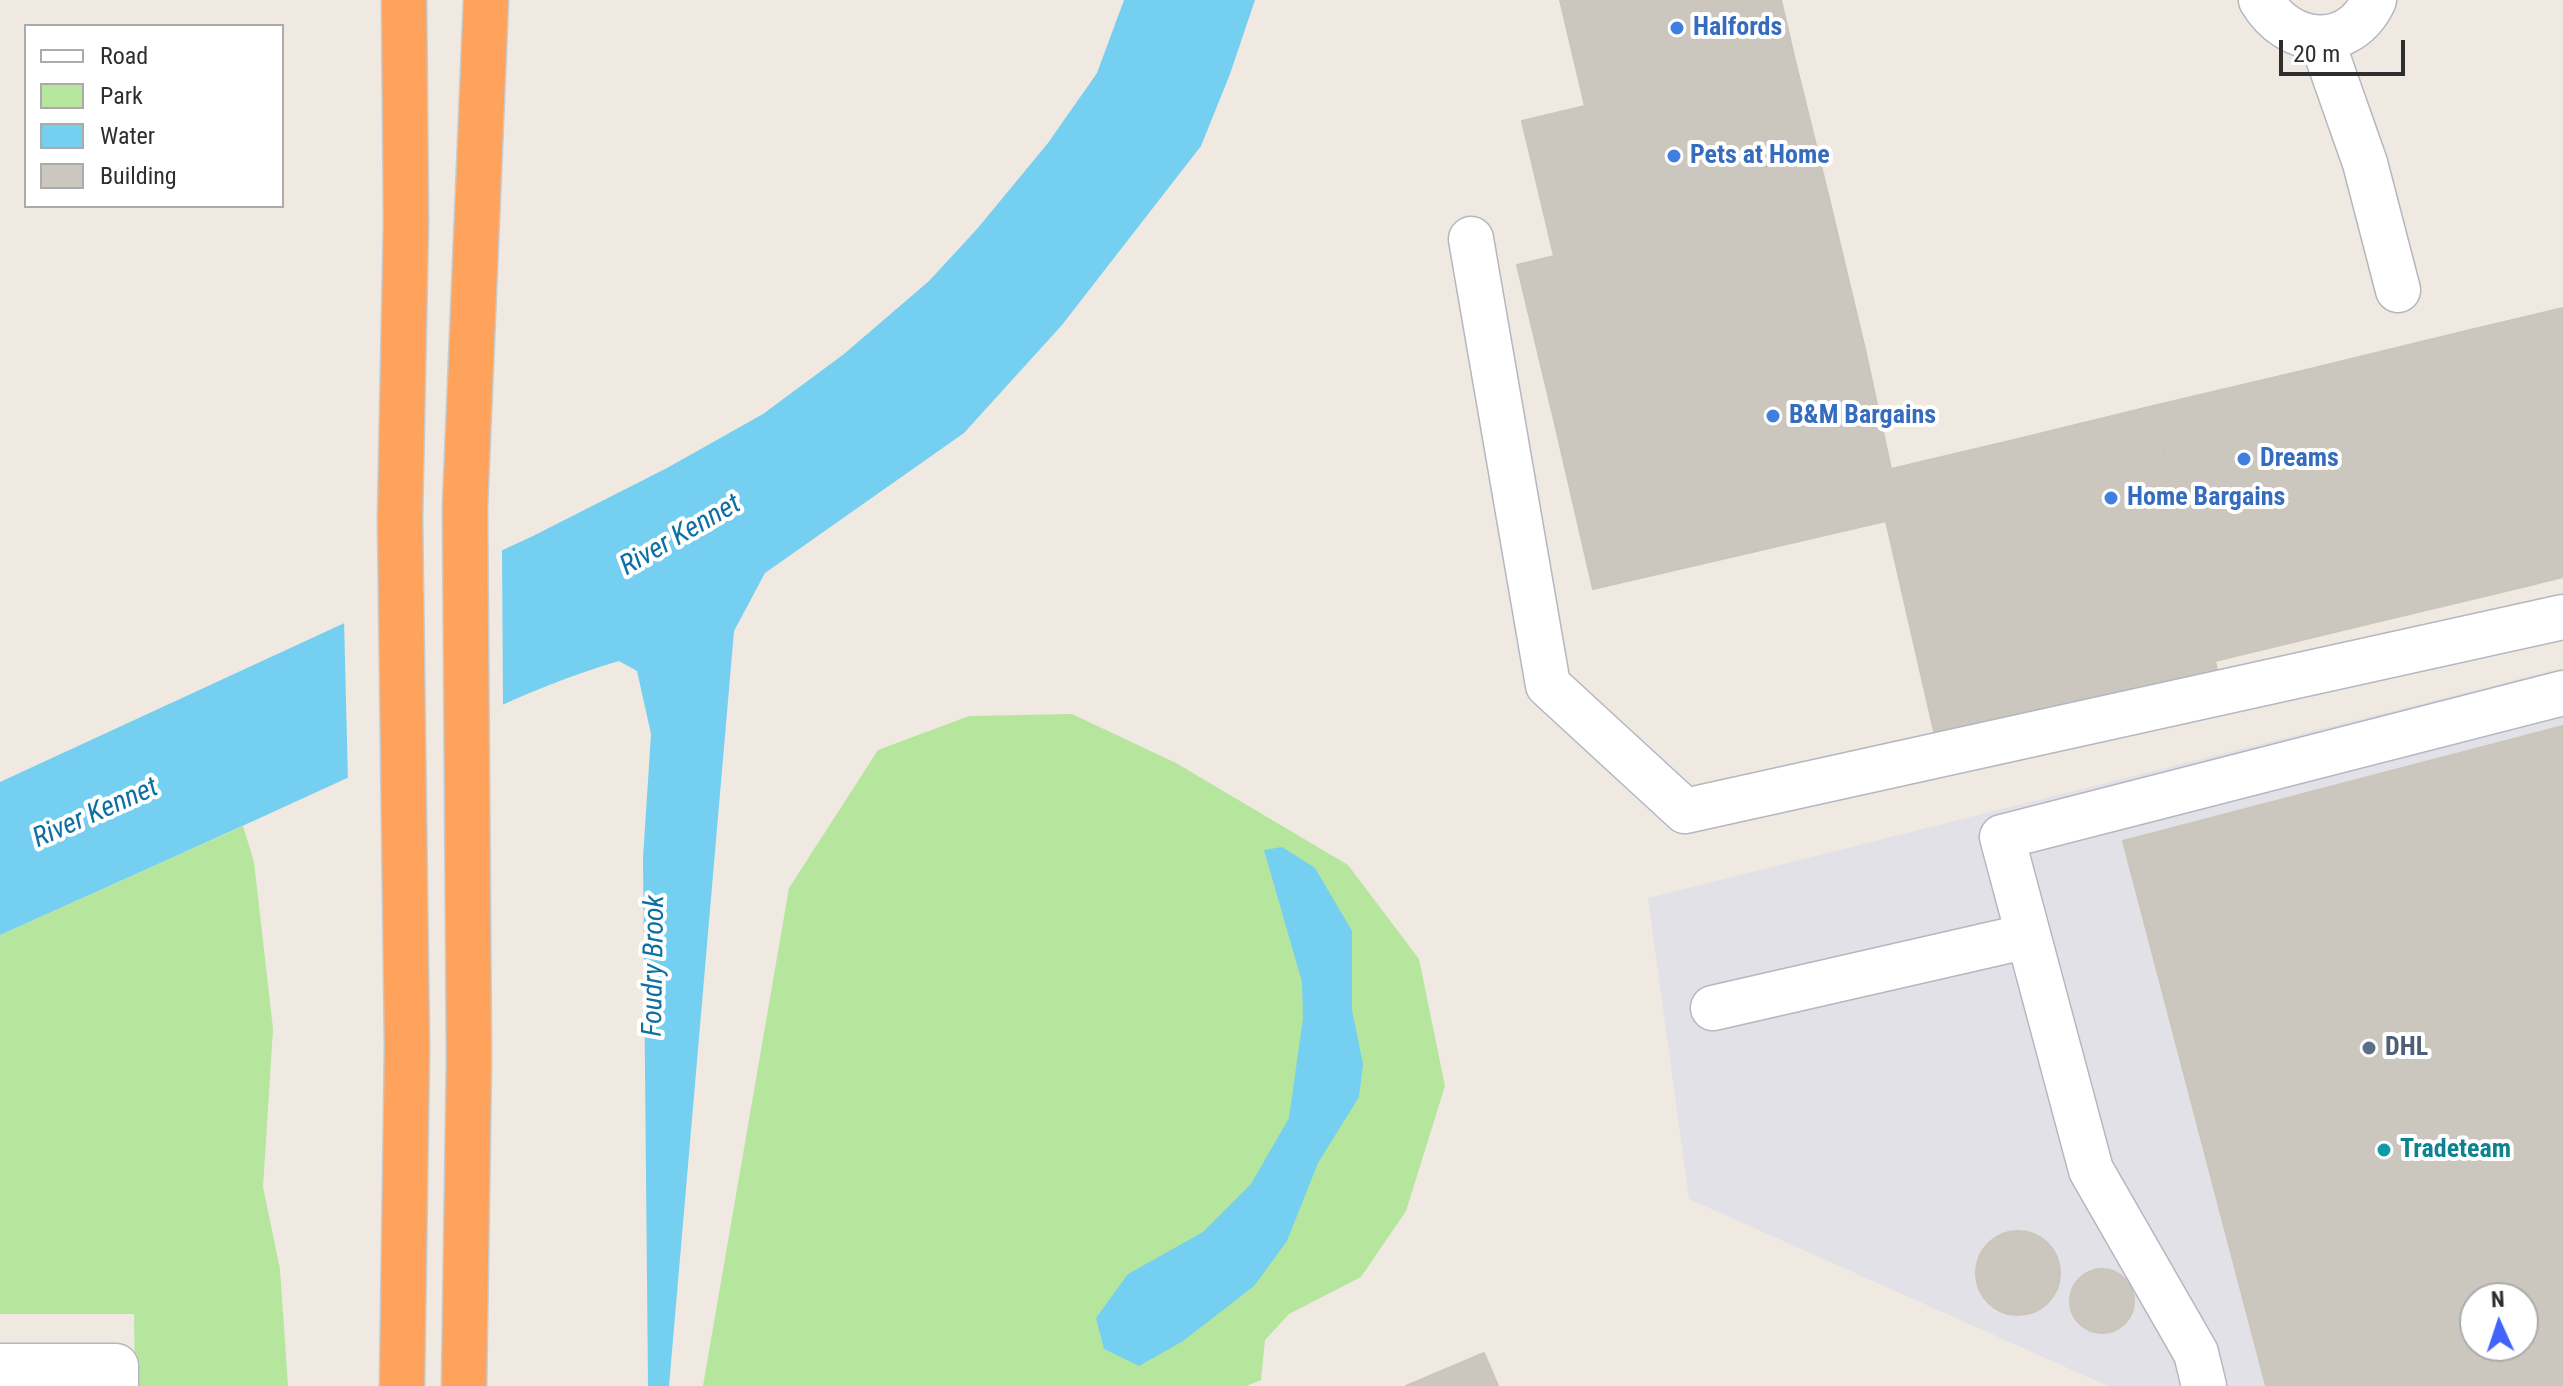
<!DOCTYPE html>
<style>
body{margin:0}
#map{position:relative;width:2563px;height:1386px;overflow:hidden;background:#efe9e1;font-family:"Roboto Condensed",sans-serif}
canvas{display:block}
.legend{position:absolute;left:24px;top:24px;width:260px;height:184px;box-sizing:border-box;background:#fff;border:2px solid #ababab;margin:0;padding:10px 14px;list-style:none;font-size:24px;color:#2e2e2e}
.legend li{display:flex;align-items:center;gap:16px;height:40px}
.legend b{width:40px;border:2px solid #ababab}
.north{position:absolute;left:2459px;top:1282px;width:80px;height:80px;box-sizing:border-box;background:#fff;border:2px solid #ababab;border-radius:50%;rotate:357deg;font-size:22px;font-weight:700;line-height:32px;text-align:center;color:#2e2e2e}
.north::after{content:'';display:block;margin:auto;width:28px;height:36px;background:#4264fb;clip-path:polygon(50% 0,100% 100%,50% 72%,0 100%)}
.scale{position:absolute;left:2279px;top:40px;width:126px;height:36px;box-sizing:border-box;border:4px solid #2e2e2e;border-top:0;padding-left:10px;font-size:24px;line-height:28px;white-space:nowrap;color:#2e2e2e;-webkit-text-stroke:6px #fff;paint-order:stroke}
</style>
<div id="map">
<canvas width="2563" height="1386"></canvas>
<ul class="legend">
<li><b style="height:10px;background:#fff"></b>Road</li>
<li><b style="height:22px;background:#b6e59e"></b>Park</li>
<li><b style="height:22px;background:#75cff0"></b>Water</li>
<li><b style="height:22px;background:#cbc7bf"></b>Building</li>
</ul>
<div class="north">N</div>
<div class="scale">20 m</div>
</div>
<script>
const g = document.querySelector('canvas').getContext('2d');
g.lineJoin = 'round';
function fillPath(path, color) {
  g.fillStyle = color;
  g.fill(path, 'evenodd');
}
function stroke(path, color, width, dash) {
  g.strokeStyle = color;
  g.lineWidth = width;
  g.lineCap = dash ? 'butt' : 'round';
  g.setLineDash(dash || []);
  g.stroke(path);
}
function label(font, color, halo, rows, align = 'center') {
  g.font = font + ' "Roboto Condensed",sans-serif';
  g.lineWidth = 8;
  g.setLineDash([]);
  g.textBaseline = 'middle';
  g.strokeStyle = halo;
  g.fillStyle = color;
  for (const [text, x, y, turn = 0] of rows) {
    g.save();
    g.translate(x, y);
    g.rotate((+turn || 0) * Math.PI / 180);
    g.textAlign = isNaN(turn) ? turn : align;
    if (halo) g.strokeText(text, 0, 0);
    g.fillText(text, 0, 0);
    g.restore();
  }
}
fillPath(new Path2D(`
 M 2563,668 L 2563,1386 L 2108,1386 L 1689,1199 L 1648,898 ZM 2475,1298 L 2523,1298 L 2523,1346 L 2475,1346 Z`), '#e3e1e8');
fillPath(new Path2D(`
 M 1072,714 L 1176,763 L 1348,865 L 1419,959 L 1445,1086 L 1406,1211 L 1361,1277 L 1289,1314 L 1265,1340 L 1261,1380 L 1246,1386 L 703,1386 L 789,888 L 878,750 L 969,716 Z
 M 243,826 L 254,862 L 273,1029 L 263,1187 L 280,1269 L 288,1386 L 135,1386 L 134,1314 L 0,1314 L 0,935 Z`), '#b6e59e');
fillPath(new Path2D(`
 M 1124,0 L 1255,0 L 1230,74 L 1201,146 L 1062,325 L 964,433 L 765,573 L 734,631 L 669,1386 L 648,1386 L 643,858 L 651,734 L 637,671 L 619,661 C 522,689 436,738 345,779 C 230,832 115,883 0,935 L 0,782 L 533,536 L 667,468 L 763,414 L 844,354 L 929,281 L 977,229 L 1048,143 L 1097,73 Z
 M 1282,847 L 1315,868 L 1352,931 L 1352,1010 L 1363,1064 L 1359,1097 L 1318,1163 L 1287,1241 L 1254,1286 L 1183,1341 L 1139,1366 L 1104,1349 L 1096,1318 L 1128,1274 L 1203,1232 L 1251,1184 L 1289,1118 L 1303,1018 L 1302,982 L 1264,850 Z`), '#75cff0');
fillPath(new Path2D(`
 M 502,546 L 503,707 L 348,782 L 344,620 Z`), '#efe9e1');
const building = new Path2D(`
 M 1560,0 L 1781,0 L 1794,56 L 1585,106 Z
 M 1794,56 L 1827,190 L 1554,256 L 1522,121 Z
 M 1827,190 L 1865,349 L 1555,424 L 1517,265 Z
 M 2563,308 L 2563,577 L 2527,586 L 2466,331 Z
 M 2466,331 L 2527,586 L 2372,623 L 2310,369 Z
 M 1865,349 L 1891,469 L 1886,521 L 1593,589 L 1555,424 Z
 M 2310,369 L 2372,623 L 2215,661 L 2153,406 Z
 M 2153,406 L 2218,674 L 2082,706 L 2018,439 Z
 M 2018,439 L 2082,706 L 1936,740 L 1886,521 L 1891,469 Z
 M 2563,726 L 2563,1386 L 2266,1386 L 2123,841 ZM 2475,1298 L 2523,1298 L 2523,1346 L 2475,1346 Z
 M1976 1273a42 42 0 1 1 84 0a42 42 0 1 1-84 0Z
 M2070 1301a32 32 0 1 1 64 0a32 32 0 1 1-64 0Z
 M 1484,1353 L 1498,1386 L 1406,1386 Z`);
fillPath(building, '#cbc7bf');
stroke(building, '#cbc5ba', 2);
const minor = new Path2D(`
 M 2261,0 C 2289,47 2349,53 2374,0
 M 2321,38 L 2365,163 L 2398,290
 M 1471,239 L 1548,685 L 1685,811 L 2563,617
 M 1713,1008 L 2028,936
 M 0,1366 L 116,1366 L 116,1386
 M 2204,1386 L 2196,1353 L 2091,1170 L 2002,837 L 2563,693`);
const highway = new Path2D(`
 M 402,1386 L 407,1047 L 400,518 L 406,221 L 404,0
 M 464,1386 L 469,1060 L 465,507 L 486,0`);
stroke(minor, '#b4b7c1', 47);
stroke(highway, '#c9c9c9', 47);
stroke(minor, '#fff', 44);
stroke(highway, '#ffa35c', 44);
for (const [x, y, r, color] of [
 [1677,28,8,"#3f7fe0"],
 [1674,156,8,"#3f7fe0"],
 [1773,416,8,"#3f7fe0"],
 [2244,459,8,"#3f7fe0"],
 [2111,498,8,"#3f7fe0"],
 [2369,1048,8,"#5c6f8a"],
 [2384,1150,8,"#0f9aa8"]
]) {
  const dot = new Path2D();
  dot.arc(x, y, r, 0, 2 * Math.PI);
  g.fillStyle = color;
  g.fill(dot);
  stroke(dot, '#fff', 3);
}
label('bold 26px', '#366cbe', '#fff', [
 ["Halfords",1693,28],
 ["Pets at Home",1690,156],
 ["B&M Bargains",1789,416],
 ["Dreams",2260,459],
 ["Home Bargains",2127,498]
], 'left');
label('bold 26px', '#4e5e75', '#fff', [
 ["DHL",2385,1048]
], 'left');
label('bold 26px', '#0d838f', '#fff', [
 ["Tradeteam",2400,1150]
], 'left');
label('italic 28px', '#0d6fa3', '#fff', [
 ["River Kennet",681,536,-30],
 ["River Kennet",96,814,-24],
 ["Foudry Brook",655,966,-89]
]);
</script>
